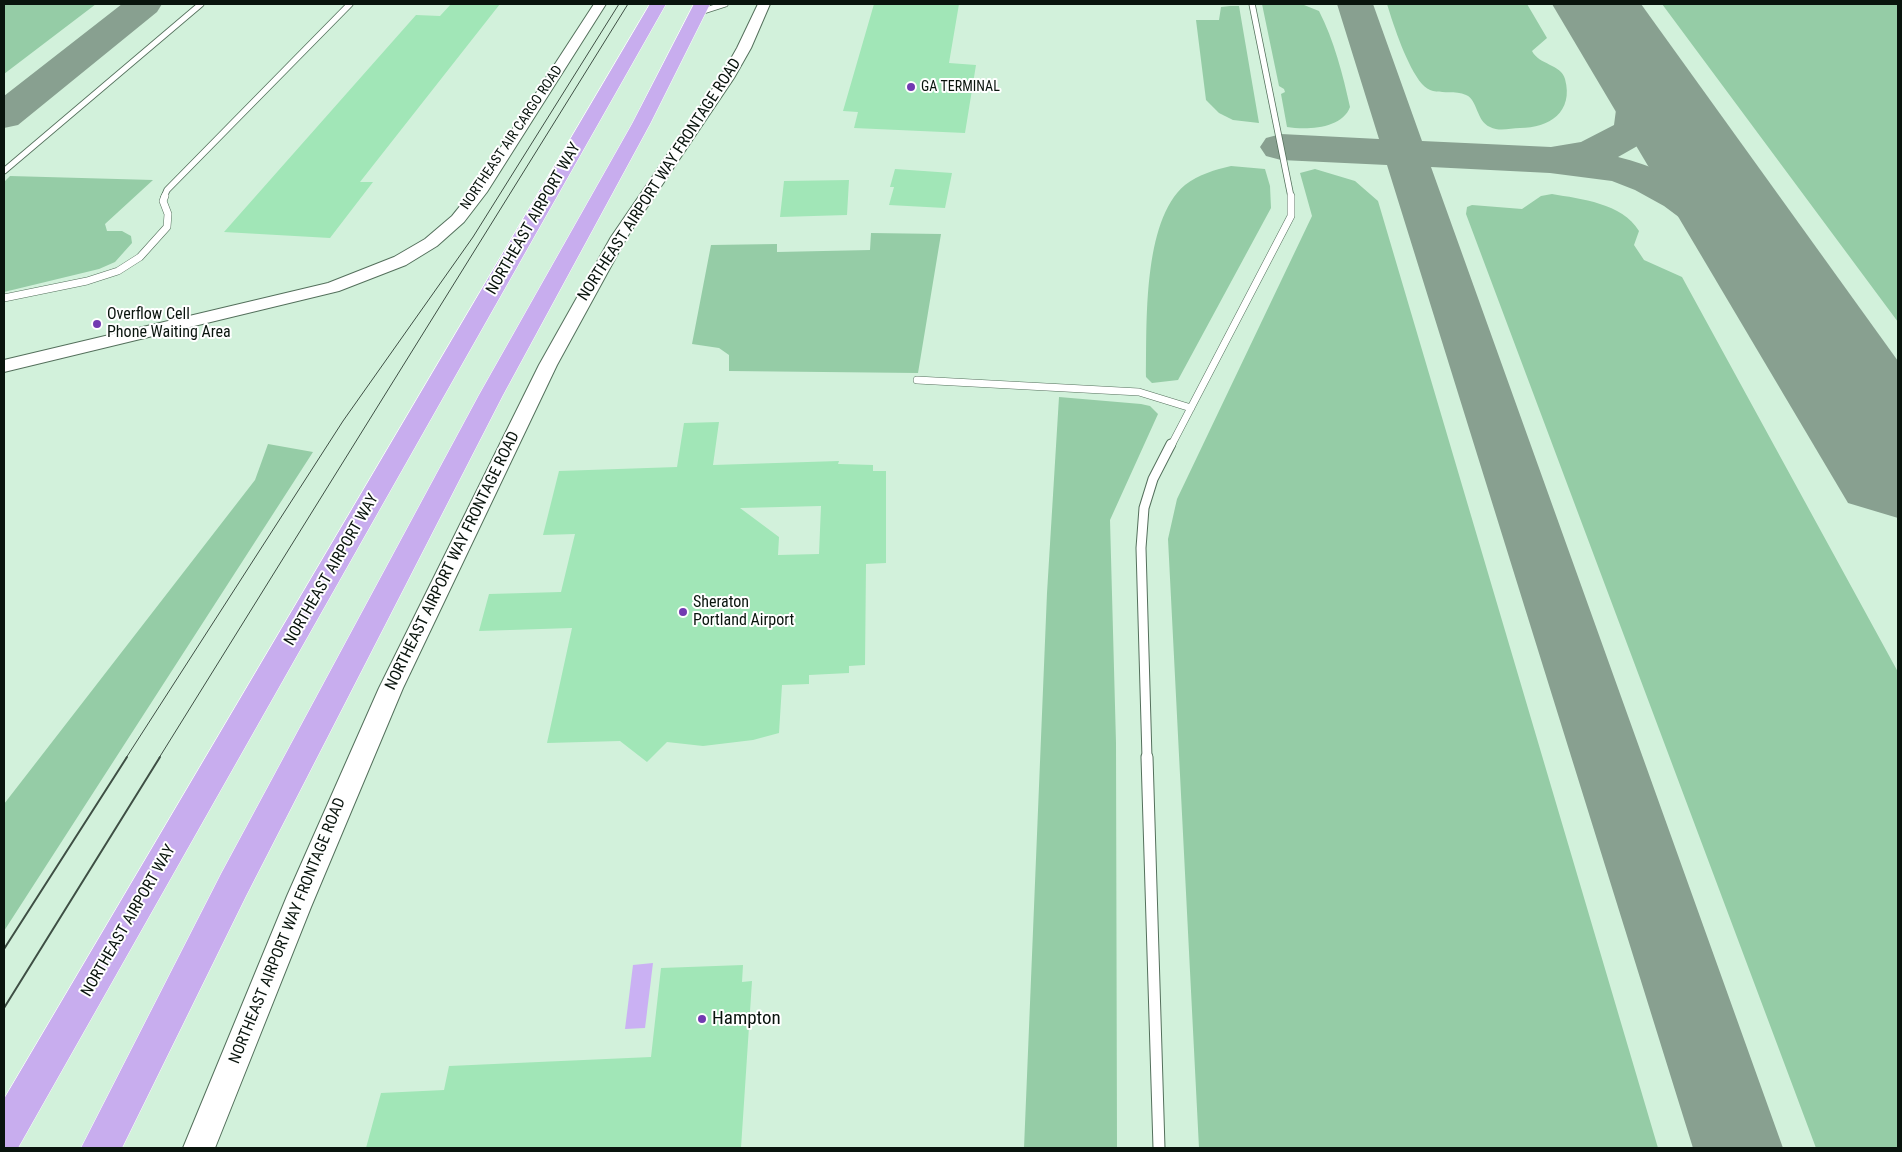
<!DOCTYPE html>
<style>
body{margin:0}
#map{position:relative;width:1902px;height:1152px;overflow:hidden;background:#d2f1db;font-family:"Roboto Condensed",sans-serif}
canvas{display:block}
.frame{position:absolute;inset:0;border:5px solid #09140d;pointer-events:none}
</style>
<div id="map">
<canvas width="1902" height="1152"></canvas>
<div class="frame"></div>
</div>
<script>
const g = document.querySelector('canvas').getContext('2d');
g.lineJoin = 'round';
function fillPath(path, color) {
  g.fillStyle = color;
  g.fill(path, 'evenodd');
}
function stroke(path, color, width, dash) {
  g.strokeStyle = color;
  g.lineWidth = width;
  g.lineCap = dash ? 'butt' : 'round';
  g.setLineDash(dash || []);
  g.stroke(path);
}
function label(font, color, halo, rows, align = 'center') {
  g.font = font + ' "Roboto Condensed",sans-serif';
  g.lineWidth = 4;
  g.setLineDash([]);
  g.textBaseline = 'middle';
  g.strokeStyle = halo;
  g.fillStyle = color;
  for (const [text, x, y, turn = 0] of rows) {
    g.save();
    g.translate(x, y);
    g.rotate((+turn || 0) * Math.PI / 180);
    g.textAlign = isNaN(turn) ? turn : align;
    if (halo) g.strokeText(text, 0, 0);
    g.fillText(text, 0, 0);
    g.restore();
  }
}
fillPath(new Path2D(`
 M 4,4 L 96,4 L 4,74 Z
 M 1262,4 L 1304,5 L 1319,11 C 1334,40 1343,75 1350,107 C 1342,129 1307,130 1287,127 L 1281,94 L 1285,92 L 1284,89 L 1279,86 Z
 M 1387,4 L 1527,4 L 1547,38 L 1532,51 C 1539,65 1561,64 1565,79 C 1574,112 1549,128 1520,128 C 1510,128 1500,132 1490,127 C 1476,121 1478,100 1466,95 C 1452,88 1434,98 1422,84 C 1407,66 1394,27 1387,4 Z
 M 1662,4 L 1898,4 L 1898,322 Z
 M 1230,6 L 1239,6 L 1259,123 L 1233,120 L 1219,113 L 1206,100 L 1196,20 L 1219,20 L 1221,7 Z
 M 1231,166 L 1265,169 L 1270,186 L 1271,208 L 1178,380 L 1152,383 L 1146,377 C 1147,326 1142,221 1185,185 C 1199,174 1215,170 1231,166 Z
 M 1315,169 L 1355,181 L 1378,201 L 1658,1148 L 1199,1148 L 1168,539 L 1177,499 L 1312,216 L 1300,173 Z
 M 10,176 L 153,180 L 105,224 L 107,231 L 122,231 L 131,236 L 132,243 L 115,262 L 99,269 L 4,292 L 4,182 Z
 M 1552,194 C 1581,199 1622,203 1639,231 L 1634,245 L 1644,260 L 1682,277 L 1898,672 L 1898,1148 L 1816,1148 L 1466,214 L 1467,207 L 1472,205 L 1522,209 L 1541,196 Z
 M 871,233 L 941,234 L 918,373 L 729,371 L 729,355 L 719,348 L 692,344 L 711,245 L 777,244 L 777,252 L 870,250 Z
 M 1059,397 L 1141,404 L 1150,406 L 1158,414 L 1110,520 L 1116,743 L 1117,1148 L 1024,1148 L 1047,593 Z
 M 268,444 L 313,452 L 4,931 L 4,804 L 255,480 Z`), '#95cca6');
fillPath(new Path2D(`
 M 653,963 L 645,1028 L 625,1029 L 633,965 Z`), '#cab1f3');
fillPath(new Path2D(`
 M 122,4 L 162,4 L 157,12 L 18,125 L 4,128 L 4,96 Z
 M 1337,4 L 1373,4 L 1422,141 L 1551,147 L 1581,142 L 1614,125 L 1621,72 L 1626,64 L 1640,60 L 1654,64 L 1659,72 L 1658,106 L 1654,131 L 1648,140 L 1618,157 C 1685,174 1723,205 1777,245 L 1784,255 L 1777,265 L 1760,269 L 1743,265 L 1664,206 L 1635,190 L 1612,181 L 1550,173 L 1431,167 L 1783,1148 L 1693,1148 L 1387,165 L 1281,160 L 1266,156 L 1260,147 L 1266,138 L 1281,134 L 1379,139 Z`), '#88a090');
fillPath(new Path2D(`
 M 1552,4 L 1641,4 L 1898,361 L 1898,518 L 1848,503 Z`), '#88a090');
fillPath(new Path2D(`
 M 451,4 L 500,4 L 360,182 L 373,182 L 330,238 L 224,232 L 416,15 L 440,16 Z
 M 874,4 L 959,4 L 949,63 L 976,65 L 965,133 L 854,128 L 858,112 L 843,111 Z
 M 895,169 L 952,173 L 945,208 L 889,205 L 894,187 L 890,187 Z
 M 849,180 L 847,215 L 780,217 L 784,181 Z
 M 719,422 L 713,465 L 839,461 L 838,464 L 873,465 L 873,471 L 886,471 L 886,563 L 866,564 L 865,665 L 849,666 L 849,673 L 809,675 L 809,684 L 782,685 L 779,733 L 753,740 L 703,746 L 667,742 L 647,762 L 620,741 L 547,743 L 572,628 L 479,631 L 489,594 L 561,592 L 575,534 L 543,535 L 559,471 L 677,467 L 684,423 ZM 821,506 L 819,554 L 778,555 L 779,537 L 740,508 Z
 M 743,965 L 742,982 L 752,981 L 741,1148 L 366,1148 L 381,1093 L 444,1090 L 449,1066 L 651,1057 L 661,968 Z`), '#a1e6b7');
const serviceFar3 = new Path2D(`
 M 1252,4 L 1291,197
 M 697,13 L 725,4
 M 4,171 L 201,4
 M 164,197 L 167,190 L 350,4`);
const serviceFar2 = new Path2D(`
 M 4,298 L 87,281 L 118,271 L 140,257 L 167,227 L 168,214 L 163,201 L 165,196
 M 917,380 L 1139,392 L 1191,408
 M 1171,446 L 1291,216 L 1291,196`);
const serviceFar1 = new Path2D(`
 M 1147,758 L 1141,548 L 1144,508 L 1153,479 L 1171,444`);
const service = new Path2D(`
 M 1147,757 L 1159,1148`);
const tertiary = new Path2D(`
 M 594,4 L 606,4 L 487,192 L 464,222 L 437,246 L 406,265 L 339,291 L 4,372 L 4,360 L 328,283 L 394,257 L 425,239 L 452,216 L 473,190 Z
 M 758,4 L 770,4 L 751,48 L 734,78 L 627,237 L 557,365 L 403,688 L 311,907 L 215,1148 L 183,1148 L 287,896 L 379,688 L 539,365 L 611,237 L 720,78 L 737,48 Z`);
const primary = new Path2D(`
 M 650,4 L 666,4 L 18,1148 L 4,1148 L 4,1099 Z
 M 694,4 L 710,4 L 650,124 L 503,395 L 246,896 L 122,1148 L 81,1148 L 222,872 L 479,395 L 632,124 Z`);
stroke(serviceFar3, '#54705c', 7);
stroke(serviceFar2, '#54705c', 8);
stroke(serviceFar1, '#54705c', 11);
stroke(service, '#54705c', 13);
stroke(tertiary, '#54705c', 2);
stroke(primary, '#fff', 1);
stroke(serviceFar3, '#fff', 5.5);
stroke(serviceFar2, '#fff', 7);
stroke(serviceFar1, '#fff', 9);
stroke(service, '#fff', 11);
fillPath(tertiary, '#fff');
fillPath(primary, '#c8adee');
stroke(new Path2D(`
 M 126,758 L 343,421 L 473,237 L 619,4
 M 159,758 L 628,4`), '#3e4f44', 1);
stroke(new Path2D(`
 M 4,949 L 127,757
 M 4,1008 L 160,757`), '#3e4f44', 2);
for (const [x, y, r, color] of [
 [911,87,5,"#723ab1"],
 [97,324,5,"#723ab1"],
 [683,612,5,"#723ab1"],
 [702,1019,5,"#723ab1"]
]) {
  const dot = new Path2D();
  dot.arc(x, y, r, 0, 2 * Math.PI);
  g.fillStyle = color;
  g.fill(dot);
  stroke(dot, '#fff', 2);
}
label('14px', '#09140d', '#fff', [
 ["GA TERMINAL",921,87]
], 'left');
label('14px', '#09140d', '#fff', [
 ["NORTHEAST AIR CARGO ROAD",512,138,-56]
]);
label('16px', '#09140d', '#fff', [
 ["NORTHEAST AIRPORT WAY FRONTAGE ROAD",660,180,-57],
 ["NORTHEAST AIRPORT WAY",534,219,-60],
 ["NORTHEAST AIRPORT WAY FRONTAGE ROAD",453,561,-64],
 ["NORTHEAST AIRPORT WAY",332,570,-60],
 ["NORTHEAST AIRPORT WAY",129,921,-60],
 ["NORTHEAST AIRPORT WAY FRONTAGE ROAD",288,931,-68]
]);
label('16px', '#09140d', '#fff', [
 ["Overflow Cell",107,315],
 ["Phone Waiting Area",107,333],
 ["Sheraton",693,603],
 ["Portland Airport",693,621]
], 'left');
label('19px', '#09140d', '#fff', [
 ["Hampton",712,1019]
], 'left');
</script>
